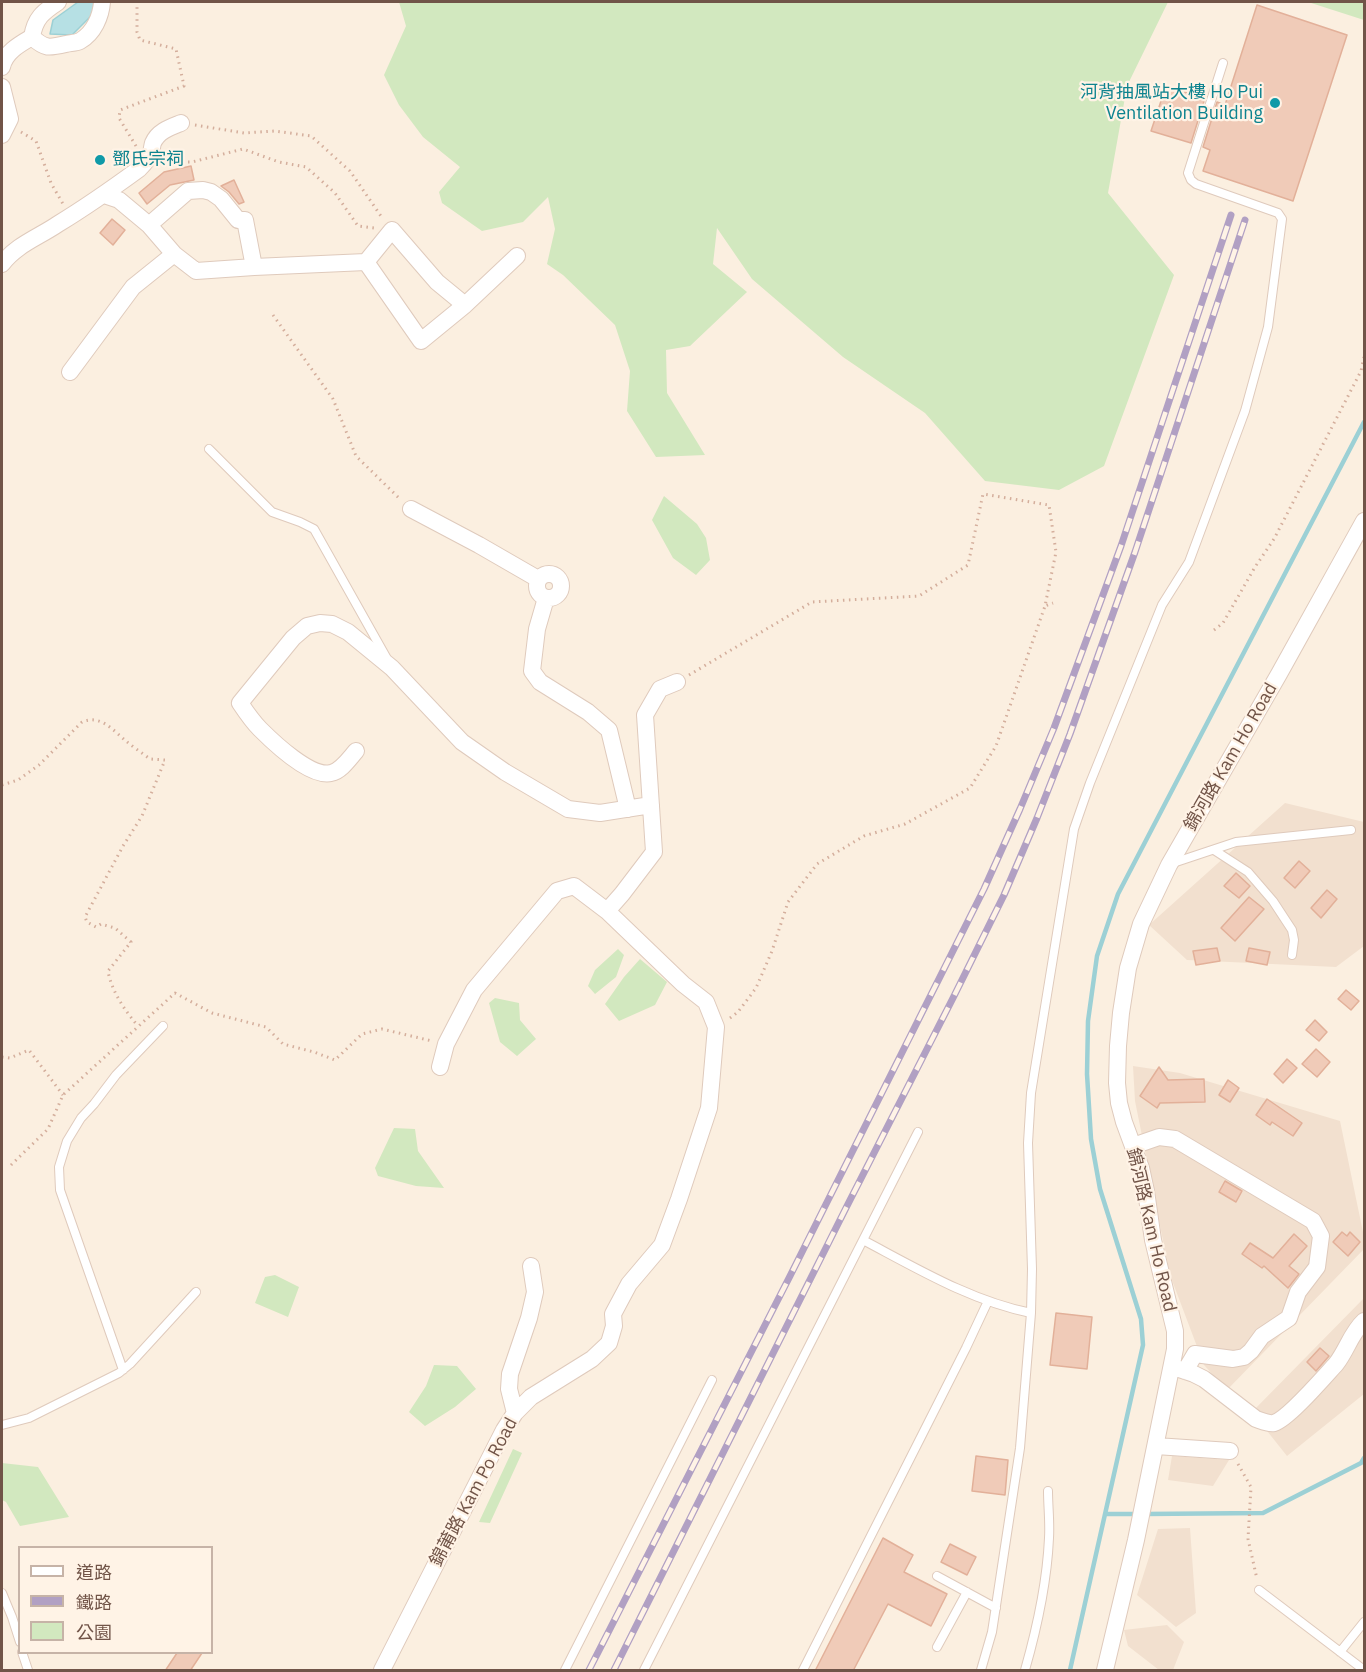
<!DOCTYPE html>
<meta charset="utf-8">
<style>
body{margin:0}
#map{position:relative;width:1366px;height:1672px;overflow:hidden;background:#fbefe0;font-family:"IBM Plex Sans","Noto Sans TC",sans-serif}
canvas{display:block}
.frame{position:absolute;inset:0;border:3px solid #715448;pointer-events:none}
.legend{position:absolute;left:18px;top:1546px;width:195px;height:108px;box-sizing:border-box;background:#fff3e6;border:2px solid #c6b3a7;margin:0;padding:8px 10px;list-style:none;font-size:18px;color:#715448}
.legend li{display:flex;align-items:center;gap:12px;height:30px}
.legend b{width:30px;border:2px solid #c6b3a7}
</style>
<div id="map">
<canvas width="1366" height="1672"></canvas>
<div class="frame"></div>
<ul class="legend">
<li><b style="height:8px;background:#fff"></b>道路</li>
<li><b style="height:8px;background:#b1a0c3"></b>鐵路</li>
<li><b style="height:16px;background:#d2e8bf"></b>公園</li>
</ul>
</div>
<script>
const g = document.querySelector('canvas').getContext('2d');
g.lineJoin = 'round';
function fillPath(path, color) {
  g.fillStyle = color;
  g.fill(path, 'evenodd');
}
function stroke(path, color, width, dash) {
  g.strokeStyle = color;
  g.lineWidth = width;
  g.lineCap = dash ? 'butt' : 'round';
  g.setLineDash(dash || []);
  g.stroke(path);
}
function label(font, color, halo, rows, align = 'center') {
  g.font = font + ' "IBM Plex Sans","Noto Sans TC",sans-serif';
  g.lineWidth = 4.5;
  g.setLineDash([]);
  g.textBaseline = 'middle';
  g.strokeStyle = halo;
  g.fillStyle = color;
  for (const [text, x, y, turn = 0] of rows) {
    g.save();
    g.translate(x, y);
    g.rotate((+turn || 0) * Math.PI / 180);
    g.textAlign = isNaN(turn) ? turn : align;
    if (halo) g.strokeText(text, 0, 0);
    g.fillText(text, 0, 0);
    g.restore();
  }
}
fillPath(new Path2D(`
 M 1285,803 L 1364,822 L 1364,946 L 1336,967 L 1187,960 L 1149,925 Z
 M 1133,1066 L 1180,1073 L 1340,1121 L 1364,1237 L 1364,1249 L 1227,1390 L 1204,1365 L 1170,1275 L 1135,1101 Z
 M 1364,1298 L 1364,1394 L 1287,1456 L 1252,1412 Z
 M 1172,1456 L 1229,1460 L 1213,1486 L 1168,1480 Z
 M 1190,1528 L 1196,1613 L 1176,1627 L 1137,1595 L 1158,1529 Z
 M 1167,1625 L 1184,1642 L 1173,1670 L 1159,1670 L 1128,1646 L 1124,1630 Z`), '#f2e0cf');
fillPath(new Path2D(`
 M 399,2 L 1168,2 L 1127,86 L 1108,193 L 1174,275 L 1104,466 L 1059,490 L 985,481 L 925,413 L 843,357 L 752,279 L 717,228 L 713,264 L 747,292 L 690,346 L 666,350 L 667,393 L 705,455 L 656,457 L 627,411 L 630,371 L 615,325 L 563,275 L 547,264 L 555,229 L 548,197 L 523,222 L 482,231 L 442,203 L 439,192 L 460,167 L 423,137 L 399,105 L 384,75 L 406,26 Z
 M 1308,2 L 1364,2 L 1364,20 Z
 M 664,496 L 697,524 L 706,538 L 710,560 L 696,575 L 673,558 L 652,520 Z
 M 618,949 L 624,955 L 616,977 L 595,994 L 588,986 L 595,970 Z
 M 640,959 L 667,982 L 655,1005 L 619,1021 L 605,1004 L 624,977 Z
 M 495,998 L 519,1003 L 520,1020 L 536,1039 L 517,1056 L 500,1042 L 489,1003 Z
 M 394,1128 L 415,1129 L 418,1151 L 444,1188 L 416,1186 L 378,1176 L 375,1168 Z
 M 275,1275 L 299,1287 L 288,1317 L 255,1303 L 265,1277 Z
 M 434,1365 L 457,1366 L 476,1389 L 455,1407 L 425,1426 L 409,1412 L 426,1386 Z
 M 513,1449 L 522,1453 L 490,1523 L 479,1522 Z
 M 2,1463 L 38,1467 L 69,1517 L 20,1526 L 6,1502 L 2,1500 Z`), '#d2e8bf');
const water = new Path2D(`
 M 78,2 L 95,2 L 93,14 L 72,35 L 50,34 L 53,20 Z`);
fillPath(water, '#b6e0e4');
stroke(water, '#9cd0d5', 1.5);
stroke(new Path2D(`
 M 1105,1514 L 1136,1514
 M 1145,1514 L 1263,1513 L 1361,1463 L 1364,1458
 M 1070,1670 L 1143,1345 L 1141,1319 L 1100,1189 L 1091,1139 L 1087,1074 L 1088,1021 L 1097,956 L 1118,894 L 1364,422`), '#9cd0d5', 4.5);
const building = new Path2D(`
 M 1257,5 L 1347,35 L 1293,201 L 1203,171 L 1210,150 L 1203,147 L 1217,102 L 1225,105 Z
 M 1166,86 L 1205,98 L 1191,143 L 1151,131 Z
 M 191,166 L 194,180 L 170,185 L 147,204 L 139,193 L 164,172 Z
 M 234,180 L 244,202 L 239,204 L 229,192 L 221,186 Z
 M 112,219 L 125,230 L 113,245 L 100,233 Z
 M 1299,861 L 1310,871 L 1295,888 L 1284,878 Z
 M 1236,873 L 1250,886 L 1239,898 L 1224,886 Z
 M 1327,890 L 1337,899 L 1321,918 L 1311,908 Z
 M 1249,897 L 1264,909 L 1235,941 L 1221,928 Z
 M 1217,948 L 1220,961 L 1196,965 L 1193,951 Z
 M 1249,948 L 1270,952 L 1267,965 L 1246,961 Z
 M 1346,990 L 1359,1001 L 1351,1010 L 1338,999 Z
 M 1315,1020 L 1327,1032 L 1319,1041 L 1306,1030 Z
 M 1316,1049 L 1330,1062 L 1317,1077 L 1302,1064 Z
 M 1287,1059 L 1297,1068 L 1283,1083 L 1274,1074 Z
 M 1159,1067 L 1168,1080 L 1204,1079 L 1205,1102 L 1160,1103 L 1157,1108 L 1140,1096 Z
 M 1228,1080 L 1239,1088 L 1230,1102 L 1219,1095 Z
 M 1267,1099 L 1302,1123 L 1293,1136 L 1272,1122 L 1270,1125 L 1256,1115 Z
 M 1225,1181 L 1242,1191 L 1236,1202 L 1219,1192 Z
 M 1342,1232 L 1347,1236 L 1350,1232 L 1360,1242 L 1348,1256 L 1333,1242 Z
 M 1294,1234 L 1307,1246 L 1289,1266 L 1299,1274 L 1288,1288 L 1264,1266 L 1262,1268 L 1242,1254 L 1250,1243 L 1273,1258 Z
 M 1056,1313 L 1092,1317 L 1087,1369 L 1050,1365 Z
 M 1320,1348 L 1329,1356 L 1316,1371 L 1307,1362 Z
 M 976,1456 L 1008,1460 L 1005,1495 L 972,1491 Z
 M 883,1538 L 913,1555 L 904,1572 L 947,1594 L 931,1626 L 888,1604 L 853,1671 L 815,1671 Z
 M 950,1544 L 976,1557 L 967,1575 L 941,1562 Z
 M 177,1653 L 202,1653 L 190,1671 L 165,1671 Z`);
fillPath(building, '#f0cbb8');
stroke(building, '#e2b099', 1.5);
const lane = new Path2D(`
 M 209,449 L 272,512 L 300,522 L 314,529 L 386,657
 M 1214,850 L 1248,872 L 1273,901 L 1292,930 L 1294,940 L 1292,955
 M 1170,864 L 1236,842 L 1351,830
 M 863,1240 C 916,1268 971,1301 1031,1313
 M 123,1370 L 60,1190 L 59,1167 L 67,1141 L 81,1118 L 94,1104 L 116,1075 L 163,1026
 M 2,1425 L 29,1418 L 119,1373 L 130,1364 L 196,1292
 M 937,1576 L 996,1608
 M 1259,1590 L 1364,1670
 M 2,1593 L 12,1617 L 20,1642
 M 937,1647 L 967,1592
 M 22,1652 L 28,1670
 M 1340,1652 L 1364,1622
 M 565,1670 L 712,1380
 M 644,1670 L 918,1132
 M 803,1670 L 966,1348 L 988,1301
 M 981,1670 L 992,1632 L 1020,1448 L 1031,1313 L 1032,1269 L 1028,1143 L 1031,1093 L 1074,829 L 1090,783 L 1162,605 L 1189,562 L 1245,411 L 1268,327 L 1282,219 L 1278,213 L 1196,184 L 1191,180 L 1188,173 L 1223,63
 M 1025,1670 C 1037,1628 1047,1582 1049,1538 C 1050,1522 1048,1506 1048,1491`);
const street = new Path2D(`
 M 32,37 C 45,49 49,48 66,44 C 70,43 76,43 80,41 C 94,33 101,16 102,2
 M 2,67 C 5,52 20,44 32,37 C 35,18 43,12 58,2
 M 2,87 L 10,119 L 2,135
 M 104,195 L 119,200 L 149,225 L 174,254 L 196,271 L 254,267
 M 149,225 L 188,191 L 203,190 L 211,192 L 221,199 L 238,220 L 245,220 L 254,267 L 366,262 L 421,341 L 465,305 L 517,256
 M 366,262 L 392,230 L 437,282 L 465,305
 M 2,264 C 16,245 39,237 58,224 C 86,207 113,188 139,169 C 144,164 149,159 151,153 C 152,149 152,146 153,143 C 158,131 171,127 181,123
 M 70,372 L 133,287 L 174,254
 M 411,509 L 479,545 L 538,579
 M537 586a12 12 0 1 1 24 0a12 12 0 1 1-24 0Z
 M 546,598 L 537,629 L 532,671 L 540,682 L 588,712 L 609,730 L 628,809
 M 356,751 C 349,759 341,771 331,773 C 311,778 274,743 260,729 C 253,722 246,712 240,703 L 293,638 L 307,626 L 320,623 L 332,624 L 348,632 L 392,668 L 462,742 L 505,772 L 568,809 L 600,813 L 651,805
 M 440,1067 L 446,1044 L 474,990 L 557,891 L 574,886 L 607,911
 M 1133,1146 L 1159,1137 L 1175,1139 L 1313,1221 L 1321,1236 L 1317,1267 L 1298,1292 L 1289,1318 L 1262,1336 L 1251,1351 L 1244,1357 L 1233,1359 L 1195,1354 L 1185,1371
 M 1176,1368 L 1194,1374 L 1204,1379 L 1256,1419 C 1262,1421 1268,1424 1274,1423 C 1288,1419 1324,1377 1336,1364 C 1347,1350 1351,1333 1364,1321
 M 515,1413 L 509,1389 L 510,1374 L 529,1318 L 535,1292 L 531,1266
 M 1156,1446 L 1230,1451
 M 382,1670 L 504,1430 L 515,1413 L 531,1397 L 592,1359 L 609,1343 L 614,1326 L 613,1314 L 629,1284 L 662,1245 L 679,1199 L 709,1108 L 716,1027 L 706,1002 L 683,984 L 607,911 L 622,894 L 654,852 L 645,715 L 660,689 L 677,682
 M 1105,1670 L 1136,1540 L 1175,1349 L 1175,1331 L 1153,1240 L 1146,1191 L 1141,1168 L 1124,1122 L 1119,1103 L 1117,1083 L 1118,1046 L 1121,1013 L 1128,968 L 1141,924 L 1169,865 L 1279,674 L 1364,521`);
stroke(lane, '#dfcabc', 10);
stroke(street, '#dfcabc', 18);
stroke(new Path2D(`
 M 195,125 L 244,133 L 275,131 L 311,136 L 350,171 L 383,219
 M 21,132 L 36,141 L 51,183 L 63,204
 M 136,146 L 119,118 L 120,110 L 184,86 L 176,49 L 140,40 L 137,32 L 137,2
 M 164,162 L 192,162 L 243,149 L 279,162 L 306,167 L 335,193 L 358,226 L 374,228
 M 273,315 L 333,399 L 356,456 L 400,499
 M 1214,630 L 1223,623 L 1255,567 L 1274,539 L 1361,371 L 1364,357
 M 689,675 L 812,602 L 919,596 L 968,565 L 983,494 L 1049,505 L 1056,552 L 1045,606 L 1053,603
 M 2,785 L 18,780 L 39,765 L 82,722 C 100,714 113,730 126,741 C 132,746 139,751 146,756 L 150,759 L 165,760 L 142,816 L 123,846 L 85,917 L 87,922 L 96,927 L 101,924 L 115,928 L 131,942 L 108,971 C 111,990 125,1011 138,1026
 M 730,1018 L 738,1012 L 756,988 L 772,951 L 788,902 L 817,864 L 864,836 L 905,824 L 970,788 L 996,746 L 1045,606
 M 2,1057 L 10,1058 L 29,1050 L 63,1095
 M 11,1165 L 48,1129 L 63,1095 L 175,993 L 212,1013 L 266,1027 L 283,1044 L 314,1052 L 335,1060 L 362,1034 L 382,1029 L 432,1041
 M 1238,1464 L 1251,1487 L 1248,1539 L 1257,1579`), '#d4ae9c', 3, [1.5, 4.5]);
stroke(lane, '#fff', 8);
stroke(street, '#fff', 16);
const rail = new Path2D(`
 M 589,1670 L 790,1276 L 984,889 L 1020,809 L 1054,728 L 1121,546 L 1231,215
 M 614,1670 L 848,1204 L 953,998 L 1004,895 L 1037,818 L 1070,734 L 1135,552 L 1245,220`);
stroke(rail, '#b1a0c3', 7);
stroke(rail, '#fff3e6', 4.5, [14]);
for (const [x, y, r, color] of [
 [1275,103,6,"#0f9aa8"],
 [100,160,6,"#0f9aa8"]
]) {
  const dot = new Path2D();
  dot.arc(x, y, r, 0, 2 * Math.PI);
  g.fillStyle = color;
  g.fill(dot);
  stroke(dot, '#fff3e6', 2);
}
label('18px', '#0d838f', '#fff3e6', [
 ["河背抽風站大樓 Ho Pui",1263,93],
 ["Ventilation Building",1263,114],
 ["鄧氏宗祠",112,160,"left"]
], 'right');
label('18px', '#715448', '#fff3e6', [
 ["錦河路 Kam Ho Road",1231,757,-60],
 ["錦河路 Kam Ho Road",1151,1230,77],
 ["錦莆路 Kam Po Road",474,1492,-62]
]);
</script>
